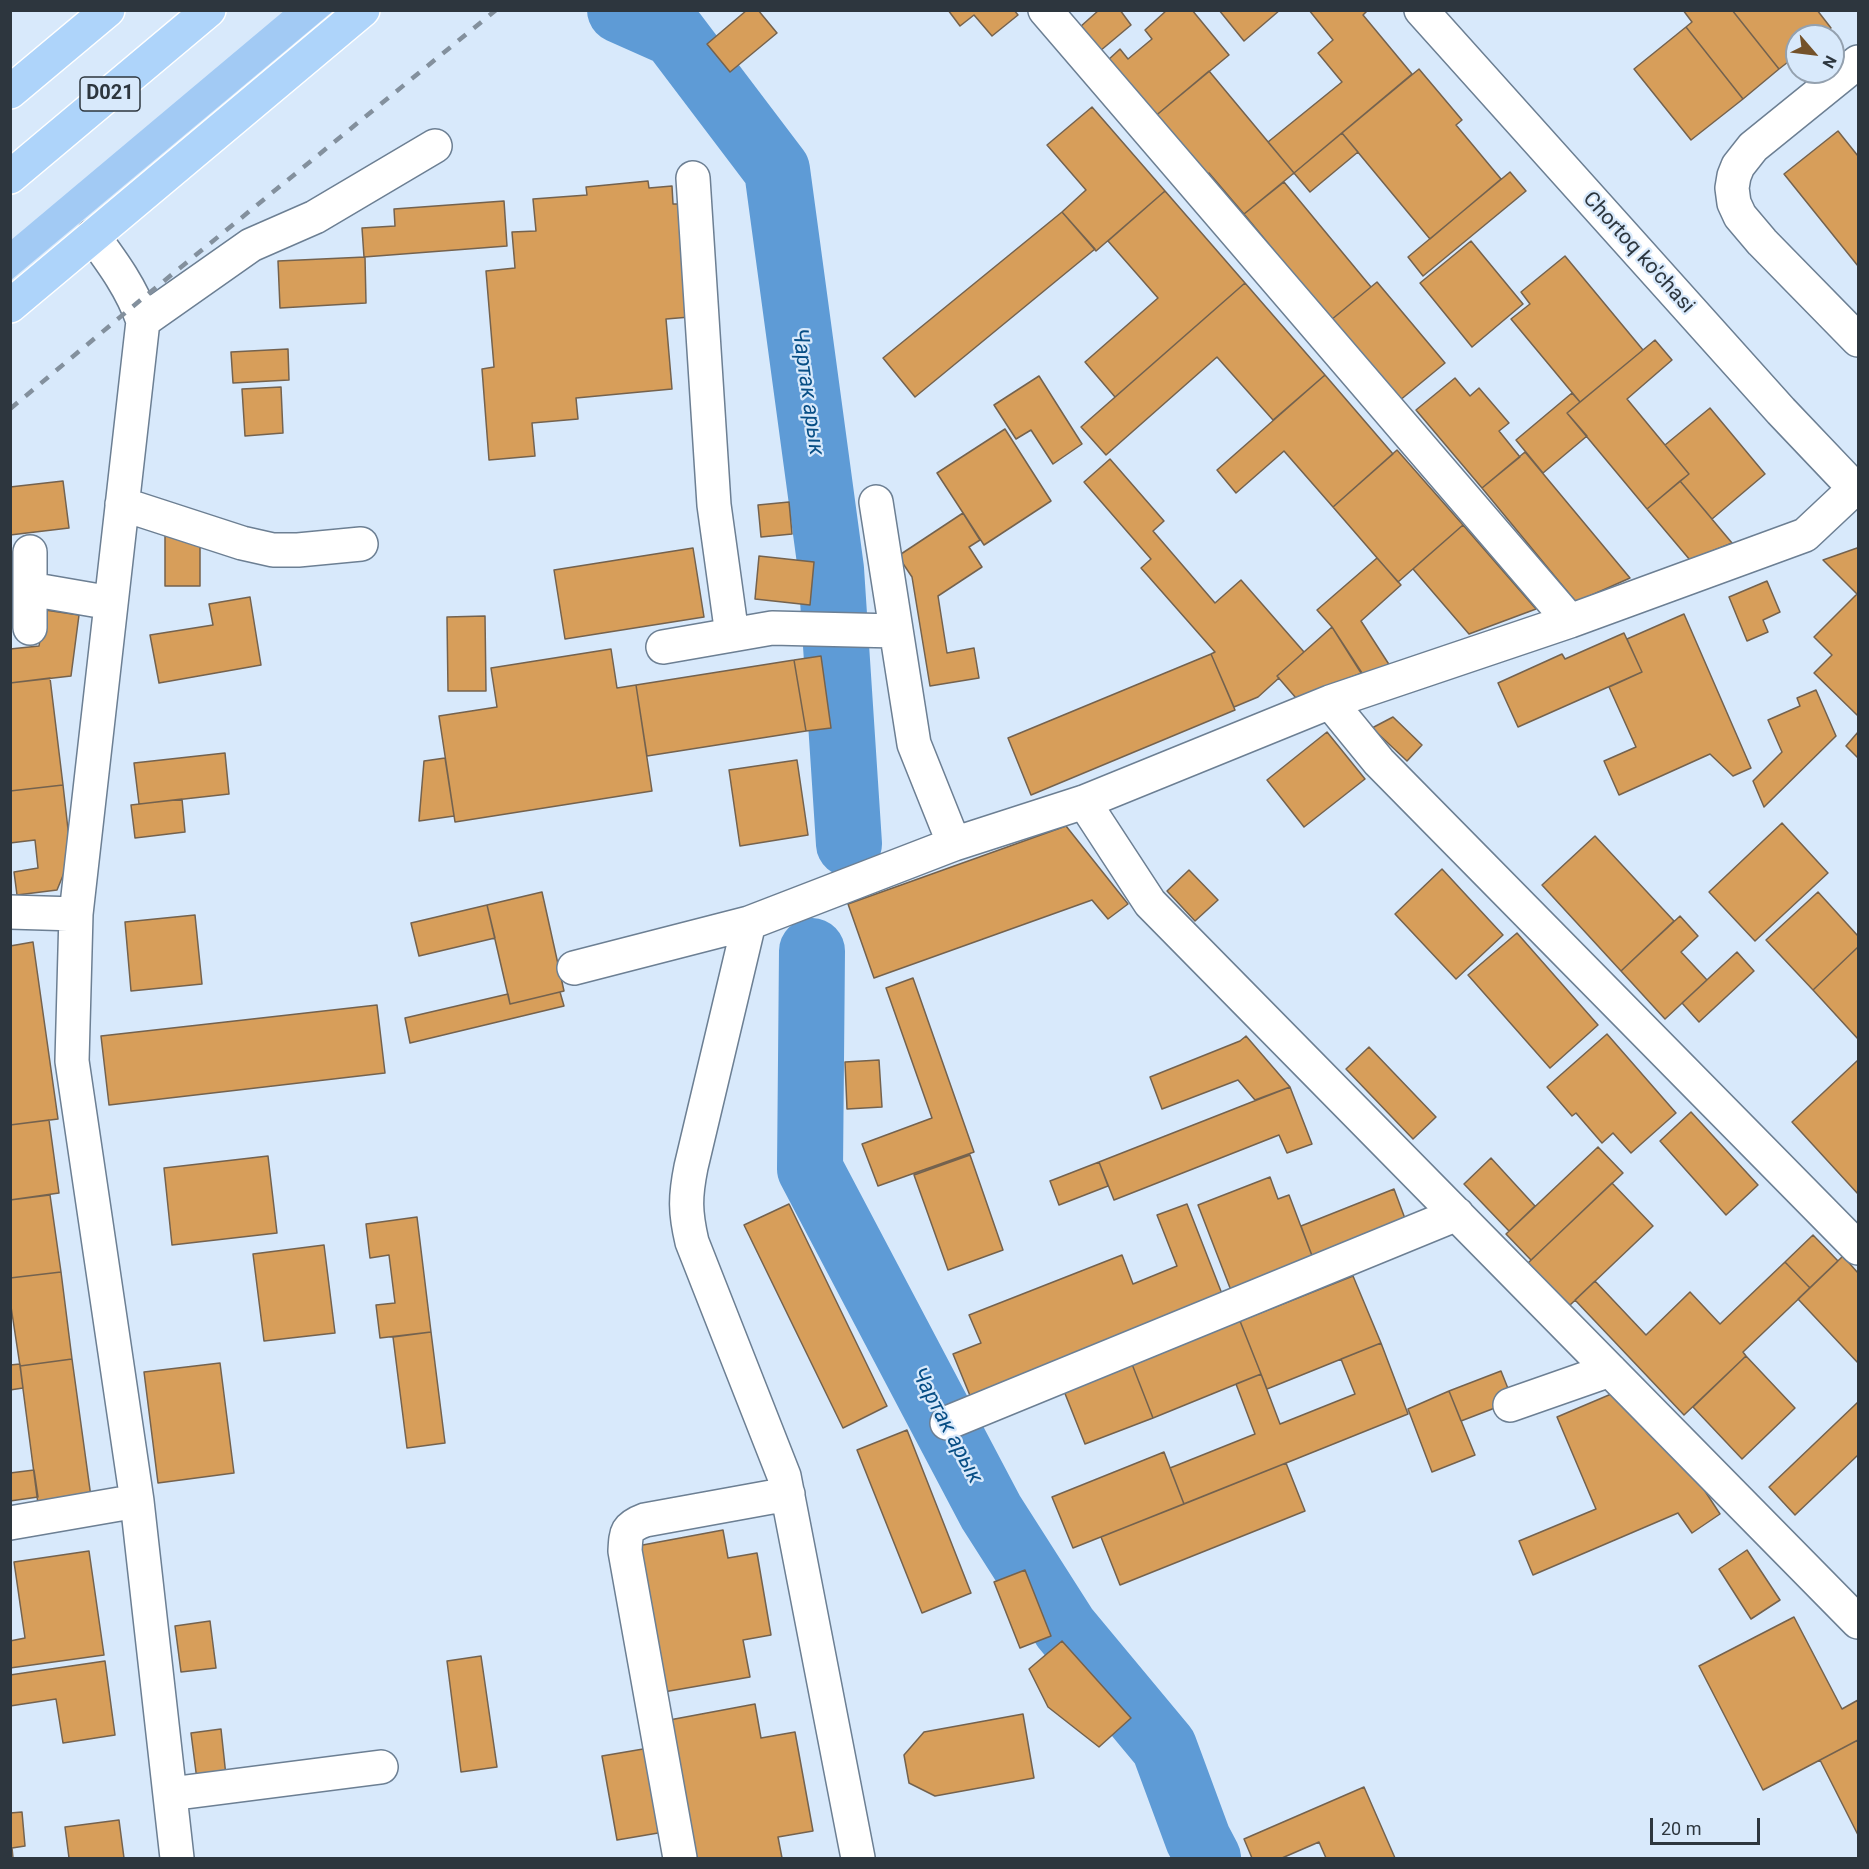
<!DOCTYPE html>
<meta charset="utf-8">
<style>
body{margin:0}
#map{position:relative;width:1869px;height:1869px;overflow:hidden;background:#d8e9fb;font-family:Roboto,sans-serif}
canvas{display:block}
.frame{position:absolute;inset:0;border:12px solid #2d363e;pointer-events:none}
.north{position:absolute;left:1785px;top:24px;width:60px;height:60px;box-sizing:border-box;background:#d8e9fb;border:2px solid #94a1af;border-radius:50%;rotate:118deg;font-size:16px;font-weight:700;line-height:24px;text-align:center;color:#2d363e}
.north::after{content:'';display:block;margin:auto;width:21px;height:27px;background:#74522a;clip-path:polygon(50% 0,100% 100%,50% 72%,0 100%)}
.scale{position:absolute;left:1650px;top:1818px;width:110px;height:27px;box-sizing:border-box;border:3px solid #2d363e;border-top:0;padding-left:8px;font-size:18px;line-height:21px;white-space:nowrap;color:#2d363e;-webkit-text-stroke:4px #d8e9fb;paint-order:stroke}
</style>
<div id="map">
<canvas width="1869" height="1869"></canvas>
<div class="frame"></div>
<div class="north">N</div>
<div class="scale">20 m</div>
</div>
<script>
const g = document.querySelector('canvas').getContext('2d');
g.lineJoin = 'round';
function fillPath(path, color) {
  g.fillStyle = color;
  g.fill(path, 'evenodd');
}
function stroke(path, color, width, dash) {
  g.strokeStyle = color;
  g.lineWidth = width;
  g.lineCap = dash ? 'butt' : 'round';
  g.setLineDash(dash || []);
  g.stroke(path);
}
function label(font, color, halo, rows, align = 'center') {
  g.font = font + ' Roboto,sans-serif';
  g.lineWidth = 4.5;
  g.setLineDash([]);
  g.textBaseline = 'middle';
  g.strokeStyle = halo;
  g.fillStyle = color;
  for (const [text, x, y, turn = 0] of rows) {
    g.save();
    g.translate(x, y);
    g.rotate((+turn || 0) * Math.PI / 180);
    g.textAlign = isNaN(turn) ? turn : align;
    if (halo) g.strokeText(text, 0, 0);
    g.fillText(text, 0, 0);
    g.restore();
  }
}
fillPath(new Path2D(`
 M 285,10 L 333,11 L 11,280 L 11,240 Z`), '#a2caf4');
stroke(new Path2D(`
 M 620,10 L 674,34 L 777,170 L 831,569 L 849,844
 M 812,951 L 810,1169 L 991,1512 L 1065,1628 L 1164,1747 L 1198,1839 L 1208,1858`), '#5e9bd6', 66);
const building = new Path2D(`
 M 747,10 L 758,10 L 777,33 L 730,72 L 707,44 Z
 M 948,10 L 1014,10 L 1018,15 L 992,36 L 974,15 L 960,26 Z
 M 1099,10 L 1120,10 L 1131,25 L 1100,51 L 1080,27 Z
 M 1167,10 L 1192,10 L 1229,55 L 1153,118 L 1107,61 L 1120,49 L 1128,59 L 1152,39 L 1145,30 Z
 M 1219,10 L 1280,10 L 1244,41 Z
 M 1309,10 L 1368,10 L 1363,15 L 1412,74 L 1294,173 L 1268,142 L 1342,82 L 1318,53 L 1333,40 Z
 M 1683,10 L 1732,10 L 1779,69 L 1743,99 L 1686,27 L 1692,22 Z
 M 1732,10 L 1817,10 L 1831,28 L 1821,36 L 1797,36 L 1797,55 L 1779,69 Z
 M 1686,27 L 1743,99 L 1691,140 L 1634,69 Z
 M 1419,69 L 1462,120 L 1456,125 L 1501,179 L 1430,239 L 1342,133 Z
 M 1209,71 L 1294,173 L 1244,214 L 1209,173 L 1204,178 L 1153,118 Z
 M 1092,107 L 1165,191 L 1096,251 L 1062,212 L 1086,190 L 1047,145 Z
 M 1838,131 L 1858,156 L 1858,266 L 1784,174 Z
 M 1342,133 L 1358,152 L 1310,192 L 1294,173 Z
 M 1510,172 L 1526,191 L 1423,276 L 1408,257 Z
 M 648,181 L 649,188 L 672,186 L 673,204 L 682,204 L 690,317 L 666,319 L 672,389 L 576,398 L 578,419 L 532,423 L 535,456 L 489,460 L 482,369 L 494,367 L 486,271 L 515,268 L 512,232 L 536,231 L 533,199 L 587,195 L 586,187 Z
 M 1284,182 L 1371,287 L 1331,320 L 1244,214 Z
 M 1165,191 L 1245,283 L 1115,397 L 1085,362 L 1158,298 L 1108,241 Z
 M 504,201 L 507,246 L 364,257 L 362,228 L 395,226 L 394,209 Z
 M 1062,212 L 1095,249 L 915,397 L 883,358 Z
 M 1471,241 L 1523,304 L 1472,347 L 1420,283 Z
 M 1565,256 L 1643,350 L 1580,402 L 1511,319 L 1530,304 L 1521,292 Z
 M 365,257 L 366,303 L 280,308 L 278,261 Z
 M 1377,282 L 1445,363 L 1399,401 L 1331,320 Z
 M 1245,283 L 1325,375 L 1273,420 L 1217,357 L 1106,455 L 1081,427 Z
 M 1655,340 L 1672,360 L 1627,399 L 1689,474 L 1647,509 L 1567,413 Z
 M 288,349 L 289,380 L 233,383 L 231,352 Z
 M 1325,375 L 1393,454 L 1333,507 L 1284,451 L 1236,493 L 1217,470 Z
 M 1039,376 L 1082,444 L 1053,464 L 1031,430 L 1016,439 L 994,405 Z
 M 1455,378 L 1470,396 L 1479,388 L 1509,423 L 1499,431 L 1520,457 L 1482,488 L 1416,410 Z
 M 281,387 L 283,433 L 245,436 L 242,389 Z
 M 1572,393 L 1580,402 L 1567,413 L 1587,436 L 1543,473 L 1516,440 Z
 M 1710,408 L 1765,474 L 1712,519 L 1680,481 L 1689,474 L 1665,445 Z
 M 1005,429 L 1051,501 L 984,545 L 937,473 Z
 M 1397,450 L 1463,525 L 1398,582 L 1333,507 Z
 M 1525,452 L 1630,578 L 1576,602 L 1482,488 Z
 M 1110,459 L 1164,521 L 1153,531 L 1215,603 L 1241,580 L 1304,652 L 1277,676 L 1279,678 L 1258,697 L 1234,707 L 1211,654 L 1215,652 L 1141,568 L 1151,559 L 1084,482 Z
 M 63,481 L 69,528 L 10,535 L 10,487 Z
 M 1680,481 L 1732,543 L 1690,560 L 1647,509 Z
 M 789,502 L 792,534 L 761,537 L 758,505 Z
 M 963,513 L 980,540 L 969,547 L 982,567 L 938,596 L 947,653 L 974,648 L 979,678 L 930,686 L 912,577 L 898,556 Z
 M 1463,525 L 1536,609 L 1469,634 L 1413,569 Z
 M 165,533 L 200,533 L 200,586 L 165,586 Z
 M 693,548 L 704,617 L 565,639 L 554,570 Z
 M 1857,548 L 1858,550 L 1858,713 L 1857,715 L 1814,673 L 1832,655 L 1814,637 L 1857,594 L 1823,560 Z
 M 759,556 L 814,562 L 810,605 L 755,599 Z
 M 1377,558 L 1401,585 L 1361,621 L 1390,666 L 1363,676 L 1332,627 L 1317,610 Z
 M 1767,581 L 1780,612 L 1763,620 L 1768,632 L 1747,641 L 1729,597 Z
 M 250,597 L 261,665 L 159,683 L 150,635 L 213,625 L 209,604 Z
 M 45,610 L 79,615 L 71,676 L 10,683 L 10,649 L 39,646 Z
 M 1684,614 L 1751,768 L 1733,776 L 1710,754 L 1619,795 L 1604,761 L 1636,747 L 1609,687 L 1642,672 L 1627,639 Z
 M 485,616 L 486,691 L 448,691 L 447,617 Z
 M 1332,627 L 1362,673 L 1296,698 L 1277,676 Z
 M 1624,633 L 1642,672 L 1518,727 L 1498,683 L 1562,654 L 1565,659 Z
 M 611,649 L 617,688 L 636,685 L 652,791 L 455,822 L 439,716 L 497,707 L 491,668 Z
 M 1211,654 L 1235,710 L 1031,795 L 1008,738 Z
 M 821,656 L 831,728 L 806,731 L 794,660 Z
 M 794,660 L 806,731 L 647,756 L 636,685 Z
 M 50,678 L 63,785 L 10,791 L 10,683 Z
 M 1816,690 L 1836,736 L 1764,807 L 1753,781 L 1782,752 L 1768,720 L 1800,706 L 1797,698 Z
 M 1393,717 L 1422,745 L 1407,761 L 1372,728 Z
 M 1327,732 L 1365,779 L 1304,827 L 1267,780 Z
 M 1858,732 L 1858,758 L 1846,746 Z
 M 225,753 L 229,794 L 139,804 L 134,763 Z
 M 445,758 L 454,816 L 419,821 L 424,761 Z
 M 797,760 L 808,835 L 740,846 L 729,770 Z
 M 63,785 L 71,856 L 57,890 L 17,895 L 14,872 L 38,868 L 35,840 L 10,843 L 10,791 Z
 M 182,799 L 185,832 L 135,838 L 131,805 Z
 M 1782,823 L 1828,873 L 1755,941 L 1709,892 Z
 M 1066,826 L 1128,904 L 1108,919 L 1092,900 L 874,978 L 848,904 Z
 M 1595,836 L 1674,921 L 1621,971 L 1542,885 Z
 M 1442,869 L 1503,935 L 1456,979 L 1395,914 Z
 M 1189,870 L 1218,900 L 1195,921 L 1167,891 Z
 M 542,892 L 564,991 L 510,1004 L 487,905 Z
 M 1818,892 L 1858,936 L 1858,947 L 1813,990 L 1766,940 Z
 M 487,905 L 495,938 L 419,956 L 411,923 Z
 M 195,915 L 202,984 L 131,991 L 125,922 Z
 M 1680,916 L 1698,936 L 1681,952 L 1707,980 L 1665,1019 L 1621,971 Z
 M 1517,933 L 1598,1025 L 1550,1068 L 1468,975 Z
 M 33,942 L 58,1119 L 10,1125 L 10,946 Z
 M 1858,947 L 1858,1039 L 1813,990 Z
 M 1737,952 L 1754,971 L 1699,1022 L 1682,1003 Z
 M 913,978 L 974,1152 L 878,1186 L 862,1144 L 932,1118 L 886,988 Z
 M 560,992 L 564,1006 L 410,1043 L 405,1018 L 508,994 L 510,1004 Z
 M 377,1005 L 385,1073 L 109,1105 L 101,1036 Z
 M 1607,1034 L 1676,1113 L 1631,1153 L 1613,1133 L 1602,1143 L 1576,1113 L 1572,1116 L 1547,1087 Z
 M 1246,1036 L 1290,1087 L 1255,1100 L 1238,1080 L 1162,1109 L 1150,1077 L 1240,1041 Z
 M 1369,1047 L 1436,1117 L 1413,1139 L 1346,1069 Z
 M 879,1060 L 882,1107 L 847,1109 L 845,1062 Z
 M 1858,1060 L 1858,1194 L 1792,1122 Z
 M 1290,1087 L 1312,1144 L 1287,1153 L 1279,1135 L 1114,1200 L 1099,1162 Z
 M 1691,1112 L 1758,1185 L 1726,1215 L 1660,1141 Z
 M 49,1120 L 59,1193 L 10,1200 L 10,1125 Z
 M 1598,1147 L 1623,1173 L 1531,1260 L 1506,1234 Z
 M 970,1155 L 1003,1250 L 948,1270 L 914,1175 Z
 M 268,1156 L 277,1233 L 172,1245 L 164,1168 Z
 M 1491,1158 L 1535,1206 L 1509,1231 L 1464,1184 Z
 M 1099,1162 L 1108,1186 L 1059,1205 L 1050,1181 Z
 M 1270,1177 L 1278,1199 L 1289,1195 L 1314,1261 L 1232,1293 L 1198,1205 Z
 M 1612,1183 L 1653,1226 L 1569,1306 L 1528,1263 Z
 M 1394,1189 L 1407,1224 L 1314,1261 L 1301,1226 Z
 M 50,1195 L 61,1272 L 10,1278 L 10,1200 Z
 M 789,1204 L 887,1406 L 843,1428 L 744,1225 Z
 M 1187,1204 L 1224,1299 L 971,1398 L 953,1354 L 981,1343 L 969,1315 L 1122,1255 L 1133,1284 L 1177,1266 L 1157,1215 Z
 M 417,1217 L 431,1332 L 380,1338 L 376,1305 L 395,1303 L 389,1255 L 370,1258 L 366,1224 Z
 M 1813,1235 L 1838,1261 L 1810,1288 L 1785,1262 Z
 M 324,1245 L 335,1333 L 264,1341 L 253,1254 Z
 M 1843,1256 L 1858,1273 L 1858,1363 L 1798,1299 Z
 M 1785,1262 L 1810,1288 L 1743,1352 L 1746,1356 L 1684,1415 L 1575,1300 L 1595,1281 L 1646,1335 L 1690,1292 L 1720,1324 Z
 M 61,1272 L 72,1359 L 20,1366 L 10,1300 L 10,1278 Z
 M 1353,1276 L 1381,1343 L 1267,1389 L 1240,1321 Z
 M 1238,1316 L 1261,1374 L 1153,1418 L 1130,1359 Z
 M 431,1332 L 445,1443 L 407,1448 L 393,1337 Z
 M 1381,1343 L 1408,1414 L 1184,1504 L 1170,1468 L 1255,1434 L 1236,1384 L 1261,1374 L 1280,1424 L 1355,1394 L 1341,1359 Z
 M 1746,1356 L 1795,1408 L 1742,1459 L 1693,1407 Z
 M 72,1359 L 91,1497 L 38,1504 L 20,1366 Z
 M 1130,1359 L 1153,1418 L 1085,1444 L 1062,1386 Z
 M 220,1363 L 234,1473 L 158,1483 L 144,1372 Z
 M 20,1364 L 23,1388 L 10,1390 L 10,1365 Z
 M 1501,1371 L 1513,1401 L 1461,1421 L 1449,1391 Z
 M 1449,1391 L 1475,1455 L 1432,1472 L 1408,1409 Z
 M 1616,1392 L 1697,1479 L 1720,1514 L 1692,1533 L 1678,1513 L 1533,1575 L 1519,1541 L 1596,1509 L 1557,1417 Z
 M 1858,1402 L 1858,1455 L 1795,1515 L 1769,1487 Z
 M 907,1430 L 971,1593 L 922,1613 L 857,1450 Z
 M 1164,1452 L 1184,1504 L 1073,1548 L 1052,1497 Z
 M 1286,1463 L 1305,1511 L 1120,1585 L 1101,1537 Z
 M 34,1470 L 38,1497 L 10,1501 L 10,1473 Z
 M 723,1530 L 728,1558 L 757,1553 L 771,1635 L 743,1640 L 750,1677 L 658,1693 L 632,1547 Z
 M 1747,1550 L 1780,1600 L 1751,1619 L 1719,1569 Z
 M 89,1551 L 104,1655 L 10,1668 L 10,1641 L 25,1638 L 14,1562 Z
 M 1025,1570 L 1051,1636 L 1020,1648 L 994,1582 Z
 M 1794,1617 L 1842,1709 L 1858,1700 L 1858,1740 L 1763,1790 L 1699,1666 Z
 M 210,1621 L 216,1668 L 181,1672 L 175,1626 Z
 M 1062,1641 L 1131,1718 L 1099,1747 L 1048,1707 L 1029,1669 Z
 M 481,1656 L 497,1767 L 461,1772 L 447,1661 Z
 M 105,1661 L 115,1735 L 63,1743 L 56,1699 L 10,1706 L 10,1675 Z
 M 755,1704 L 761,1738 L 795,1732 L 813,1831 L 778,1837 L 782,1858 L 688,1858 L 664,1721 Z
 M 1023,1714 L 1034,1778 L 935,1796 L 909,1783 L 904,1755 L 924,1732 Z
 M 221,1729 L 226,1776 L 197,1780 L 191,1733 Z
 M 1858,1740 L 1858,1835 L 1820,1760 Z
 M 649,1748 L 664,1832 L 617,1840 L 602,1756 Z
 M 1364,1787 L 1395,1858 L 1326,1858 L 1319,1842 L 1282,1858 L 1252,1858 L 1244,1839 Z
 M 22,1812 L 25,1846 L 12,1848 L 13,1858 L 10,1858 L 10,1813 Z
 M 119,1820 L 124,1858 L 69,1858 L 65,1827 Z`);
fillPath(building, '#d79e5a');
stroke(building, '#74624e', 1.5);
const minor = new Path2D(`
 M 1045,10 L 1570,621
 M 1421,10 L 1781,411 L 1858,492
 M 1858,62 L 1753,147 L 1738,166 L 1734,176 L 1732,188 L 1734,203 L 1740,216 L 1762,242 L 1858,340
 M 693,178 L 714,505 L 732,635
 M 93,236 C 113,263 132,289 143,321 L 76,914 L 72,1061 L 137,1501 L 177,1858
 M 143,321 L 251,245 L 315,217 L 435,146
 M 876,502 L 914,744 L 954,844
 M 122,504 L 242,543 L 273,550 L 298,550 L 361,544
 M 30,589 L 30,552
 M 30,628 L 30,589 L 111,603
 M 663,647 L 772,628 L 896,631
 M 1330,702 L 1379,762 L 1858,1248
 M 1084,802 L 1150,903 L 1858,1622
 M 10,912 L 76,914
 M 749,923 L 691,1167 C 685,1197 685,1212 692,1242 L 784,1476 L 858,1858
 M 574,968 L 749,923 L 954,844 L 1084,802 L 1330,702 L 1570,621 L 1805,535 L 1854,489
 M 1510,1405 L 1610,1370
 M 947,1423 L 1457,1214
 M 10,1523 L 137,1501
 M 170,1794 L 381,1767
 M 680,1858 L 625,1551 C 626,1532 626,1527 645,1520 L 788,1494`);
const highway = new Path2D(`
 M 10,92 L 108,10
 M 10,177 L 209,10
 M 10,306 L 363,10`);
stroke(minor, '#6c7f93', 36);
stroke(highway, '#fff', 36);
stroke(minor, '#fff', 33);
stroke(highway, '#aed4fa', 33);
stroke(new Path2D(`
 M 10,409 L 137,303 L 496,10`), '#83909d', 4.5, [10, 10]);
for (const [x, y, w] of [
 [110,94,60]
]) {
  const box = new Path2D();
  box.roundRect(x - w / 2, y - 17, w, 34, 4.5);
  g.fillStyle = '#d8e9fb';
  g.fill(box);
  stroke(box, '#2d363e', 1.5);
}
label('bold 20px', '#2d363e', null, [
 ["D021",110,94]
]);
label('21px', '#2d363e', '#d8e9fb', [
 ["Chortoq ko'chasi",1638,253,48]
]);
label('italic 22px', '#074e85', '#d8e9fb', [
 ["Чартак арык",807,392,82],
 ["Чартак арык",946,1426,62]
]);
</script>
